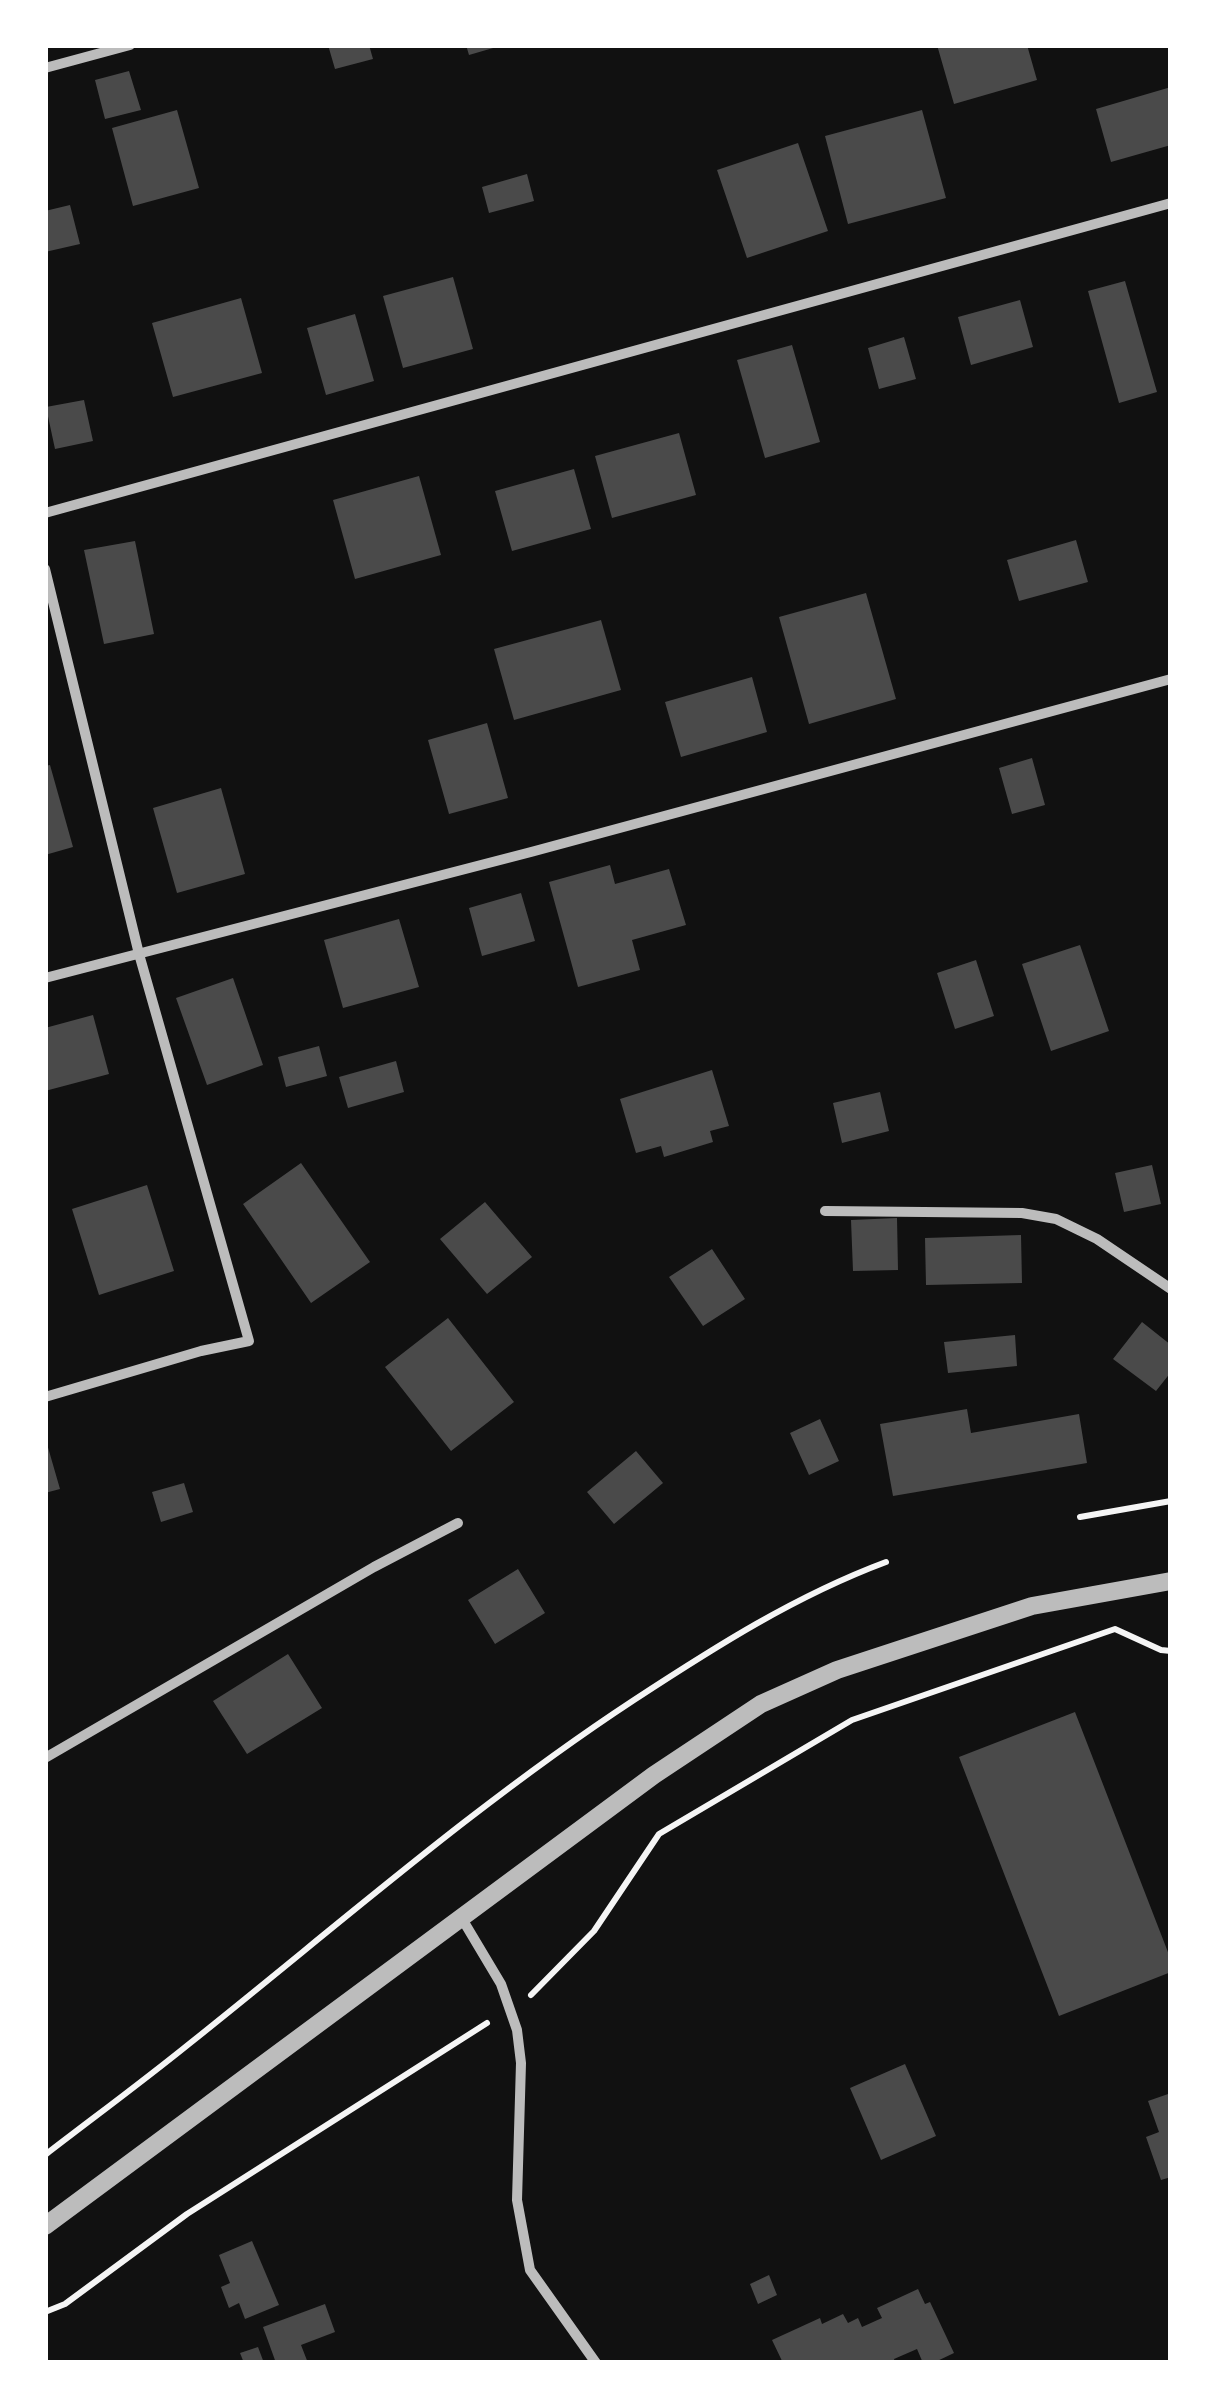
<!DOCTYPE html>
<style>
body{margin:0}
#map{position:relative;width:1216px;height:2408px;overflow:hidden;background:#111;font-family:Signika,sans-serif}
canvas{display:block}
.frame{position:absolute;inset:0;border:48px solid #fff;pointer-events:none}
</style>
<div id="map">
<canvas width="1216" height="2408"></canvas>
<div class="frame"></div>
</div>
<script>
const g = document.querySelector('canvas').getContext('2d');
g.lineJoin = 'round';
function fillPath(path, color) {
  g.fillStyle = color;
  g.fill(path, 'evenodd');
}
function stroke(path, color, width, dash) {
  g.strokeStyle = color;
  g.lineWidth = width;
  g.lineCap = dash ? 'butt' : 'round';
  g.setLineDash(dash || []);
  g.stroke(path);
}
fillPath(new Path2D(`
 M 328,45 L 369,45 L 373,59 L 335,69 Z
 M 466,45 L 500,45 L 500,46 L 469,55 Z
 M 937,45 L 1027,45 L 1037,80 L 954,104 Z
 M 129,71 L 141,110 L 105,119 L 95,80 Z
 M 1171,87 L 1171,145 L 1111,162 L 1096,109 Z
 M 177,110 L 199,188 L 133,206 L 112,128 Z
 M 922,110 L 946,198 L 848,224 L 825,136 Z
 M 798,143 L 828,231 L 747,258 L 717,170 Z
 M 527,174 L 534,201 L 489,213 L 482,187 Z
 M 70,205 L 80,244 L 45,252 L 45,211 Z
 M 453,277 L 473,349 L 403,368 L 383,296 Z
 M 1125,281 L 1157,392 L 1119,403 L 1088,291 Z
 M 241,298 L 262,373 L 173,397 L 152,323 Z
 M 1020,300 L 1033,347 L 971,365 L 958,317 Z
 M 355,314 L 374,381 L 326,395 L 307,328 Z
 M 904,337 L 916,379 L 879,389 L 868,348 Z
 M 792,345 L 820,442 L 765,458 L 737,360 Z
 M 84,400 L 93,441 L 55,449 L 46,407 Z
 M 679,433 L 696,495 L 612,518 L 595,456 Z
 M 574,469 L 591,529 L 512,551 L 495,491 Z
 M 419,476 L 441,555 L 355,579 L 333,500 Z
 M 1076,540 L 1088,582 L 1019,601 L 1007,560 Z
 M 135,541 L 154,634 L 104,644 L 84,550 Z
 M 866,593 L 896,699 L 809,724 L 779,617 Z
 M 601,620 L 621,690 L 514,720 L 494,649 Z
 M 752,677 L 767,732 L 681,757 L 665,702 Z
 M 487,723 L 508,798 L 449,814 L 428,740 Z
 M 1032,758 L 1045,805 L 1012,814 L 999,768 Z
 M 50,765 L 73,847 L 45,855 L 45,766 Z
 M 221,788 L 245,874 L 177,893 L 153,808 Z
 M 610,865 L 615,884 L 669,869 L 686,925 L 632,940 L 640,970 L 578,987 L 549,882 Z
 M 521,893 L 535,941 L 482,956 L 469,908 Z
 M 399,919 L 419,987 L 343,1008 L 324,940 Z
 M 1080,945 L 1109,1031 L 1051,1051 L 1022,964 Z
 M 976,960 L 994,1016 L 955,1029 L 937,973 Z
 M 233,978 L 263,1065 L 207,1085 L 176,998 Z
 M 93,1015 L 109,1074 L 45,1091 L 45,1028 Z
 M 319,1046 L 327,1076 L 286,1087 L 278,1057 Z
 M 396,1061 L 404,1092 L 348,1108 L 339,1077 Z
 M 712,1070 L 729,1126 L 710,1131 L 713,1142 L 664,1157 L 661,1146 L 636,1153 L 620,1099 Z
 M 880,1092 L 889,1131 L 842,1143 L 833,1103 Z
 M 301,1163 L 370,1262 L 311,1303 L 243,1204 Z
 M 1152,1165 L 1161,1204 L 1124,1212 L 1115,1173 Z
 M 147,1185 L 174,1271 L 99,1295 L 72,1209 Z
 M 485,1202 L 532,1257 L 487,1294 L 440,1239 Z
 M 897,1218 L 898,1270 L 853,1271 L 851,1220 Z
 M 1021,1235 L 1022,1283 L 926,1285 L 925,1238 Z
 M 712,1249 L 745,1299 L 703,1326 L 669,1277 Z
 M 448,1318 L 514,1402 L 451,1451 L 385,1367 Z
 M 1142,1322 L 1171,1345 L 1171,1372 L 1156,1391 L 1113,1359 Z
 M 1015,1335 L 1017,1366 L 948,1373 L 944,1342 Z
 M 967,1409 L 971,1433 L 1079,1414 L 1087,1463 L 893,1496 L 880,1424 Z
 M 820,1419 L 839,1461 L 809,1475 L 790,1433 Z
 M 45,1437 L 60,1489 L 45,1493 Z
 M 636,1451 L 663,1483 L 614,1524 L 587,1492 Z
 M 184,1483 L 193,1512 L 161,1522 L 152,1492 Z
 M 518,1569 L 545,1613 L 495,1644 L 468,1600 Z
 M 288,1654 L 322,1708 L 247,1754 L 213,1701 Z
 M 1075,1712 L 1171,1960 L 1171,1972 L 1059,2016 L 959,1757 Z
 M 905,2064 L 936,2136 L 881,2160 L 850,2088 Z
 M 1171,2093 L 1171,2177 L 1161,2180 L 1146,2137 L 1159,2132 L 1148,2101 Z
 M 252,2241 L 279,2305 L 245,2319 L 239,2303 L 229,2308 L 221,2287 L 230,2283 L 219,2255 Z
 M 769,2275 L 777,2295 L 758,2304 L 750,2284 Z
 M 918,2289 L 925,2304 L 930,2302 L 954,2353 L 933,2363 L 923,2363 L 917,2349 L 894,2359 L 895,2363 L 783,2363 L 772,2340 L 820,2318 L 822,2324 L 843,2314 L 848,2323 L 858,2318 L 862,2327 L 882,2318 L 877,2308 Z
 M 325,2304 L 335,2332 L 301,2345 L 308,2363 L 276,2363 L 263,2327 Z
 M 258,2347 L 264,2363 L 244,2363 L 240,2353 Z`), '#4a4a4a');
stroke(new Path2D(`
 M 1080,1517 L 1171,1501
 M 531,1995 L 594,1931 L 659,1834 L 852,1720 L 1115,1629 L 1161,1650 L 1171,1651
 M 45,2155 C 93,2118 142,2082 189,2044 C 336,1927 477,1803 634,1700 C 715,1647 795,1596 886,1562
 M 45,2312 L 65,2304 L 187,2214 L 487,2023`), '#f5f5f5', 6);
stroke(new Path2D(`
 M 45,68 L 130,45
 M 45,513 L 1171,203
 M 45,569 L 139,954 L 249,1341 L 201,1351 L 45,1397
 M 45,978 L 531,852 L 1171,679
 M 825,1211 L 1022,1213 L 1056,1219 L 1097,1239 L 1171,1289
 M 45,1758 L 374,1567 L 458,1523
 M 461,1917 L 501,1984 L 517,2030 L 521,2063 L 517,2200 L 530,2270 L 596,2363`), '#bcbcbc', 10);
stroke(new Path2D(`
 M 45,2226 L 654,1775 L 761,1704 L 837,1670 L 1032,1606 L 1171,1581`), '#bcbcbc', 18);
</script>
